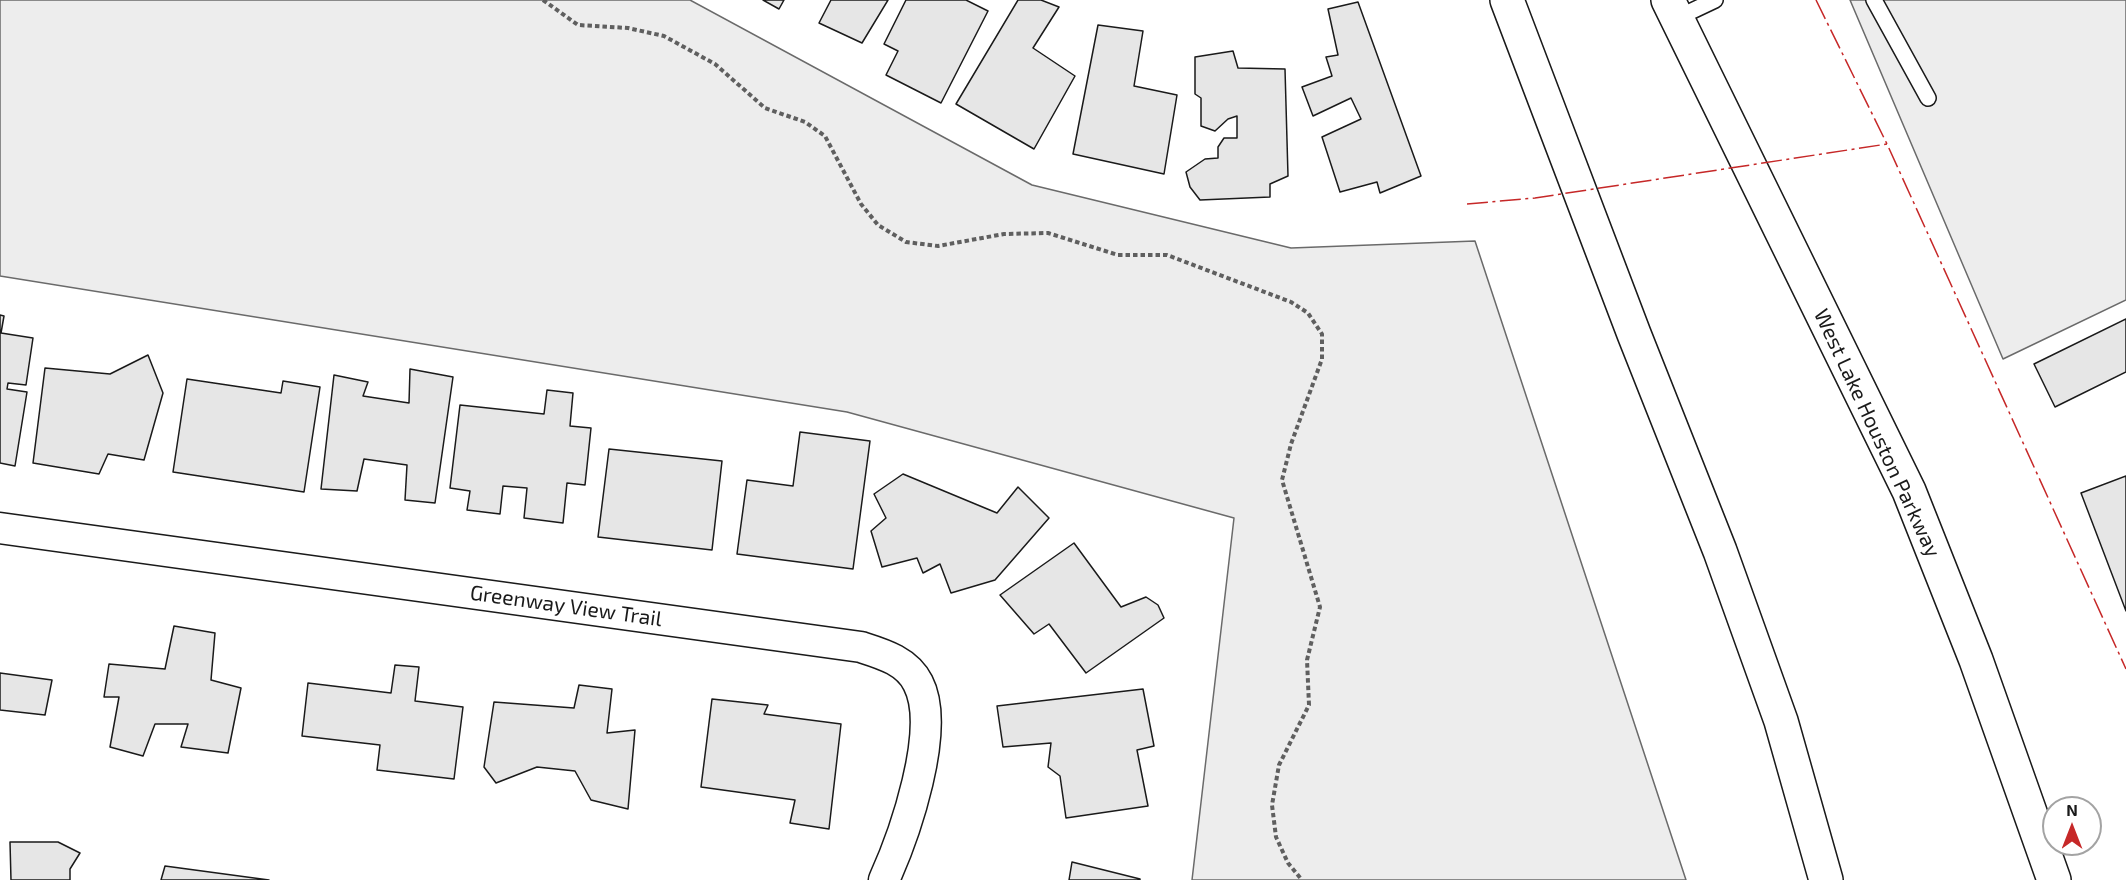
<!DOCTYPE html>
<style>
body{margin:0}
#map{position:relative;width:2126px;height:880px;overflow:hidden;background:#fff;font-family:"Exo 2",sans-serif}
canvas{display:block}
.north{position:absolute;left:2042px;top:796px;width:60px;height:60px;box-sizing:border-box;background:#fff;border:2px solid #a3a3a3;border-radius:50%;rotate:0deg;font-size:16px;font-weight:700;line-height:24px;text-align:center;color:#1a1a1a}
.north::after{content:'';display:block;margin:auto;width:21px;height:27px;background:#c62828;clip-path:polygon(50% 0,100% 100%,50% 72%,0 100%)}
</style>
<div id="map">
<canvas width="2126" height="880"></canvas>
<div class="north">N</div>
</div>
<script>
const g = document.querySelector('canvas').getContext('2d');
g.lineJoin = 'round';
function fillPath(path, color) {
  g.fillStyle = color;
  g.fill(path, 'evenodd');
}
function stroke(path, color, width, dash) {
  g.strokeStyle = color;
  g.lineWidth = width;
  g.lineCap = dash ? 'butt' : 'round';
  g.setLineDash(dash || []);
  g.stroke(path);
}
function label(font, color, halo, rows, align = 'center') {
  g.font = font + ' "Exo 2",sans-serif';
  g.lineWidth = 4.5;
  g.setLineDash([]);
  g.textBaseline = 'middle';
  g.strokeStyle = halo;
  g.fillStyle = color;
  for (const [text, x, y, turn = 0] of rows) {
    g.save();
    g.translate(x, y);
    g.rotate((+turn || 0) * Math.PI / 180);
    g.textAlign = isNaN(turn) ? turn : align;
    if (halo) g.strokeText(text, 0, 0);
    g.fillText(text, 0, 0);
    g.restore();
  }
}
const built = new Path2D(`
 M 0,0 L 690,0 L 1032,185 L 1291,248 L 1475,241 L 1686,880 L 1192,880 L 1234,518 L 847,412 L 0,276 Z
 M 1850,0 L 2126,0 L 2126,300 L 2003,359 Z`);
fillPath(built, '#ededed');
stroke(built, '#6a6a6a', 1.5);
const building = new Path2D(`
 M 763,0 L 784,0 L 779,9 Z
 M 831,0 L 888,0 L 862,43 L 819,23 Z
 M 906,0 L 966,0 L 988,11 L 941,103 L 886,75 L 898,51 L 884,44 Z
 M 1018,0 L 1041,0 L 1059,7 L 1033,48 L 1075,76 L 1034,149 L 956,104 Z
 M 1358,2 L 1421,176 L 1380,193 L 1377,182 L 1340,192 L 1322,137 L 1361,119 L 1351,98 L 1313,116 L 1302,87 L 1332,76 L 1326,57 L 1338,55 L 1328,9 Z
 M 1098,25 L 1143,31 L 1134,86 L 1177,95 L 1164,174 L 1073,154 Z
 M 1233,51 L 1238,68 L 1285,69 L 1288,176 L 1270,184 L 1270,197 L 1200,200 L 1190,187 L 1186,172 L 1205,159 L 1218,158 L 1218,147 L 1224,138 L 1237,138 L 1237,116 L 1228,119 L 1215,131 L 1201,126 L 1201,98 L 1195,94 L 1195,57 Z
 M 0,315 L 4,316 L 1,333 L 33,338 L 26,385 L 8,383 L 7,389 L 27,392 L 15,466 L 0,463 Z
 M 2126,319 L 2126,372 L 2055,407 L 2034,364 Z
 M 148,355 L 163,393 L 144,460 L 108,454 L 99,474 L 33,463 L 45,368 L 110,374 Z
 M 410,369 L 453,377 L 435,503 L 405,500 L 407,465 L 364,459 L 357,491 L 321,489 L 334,375 L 368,382 L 363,396 L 409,403 Z
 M 187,379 L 281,393 L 283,381 L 320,387 L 304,492 L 173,472 Z
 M 547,390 L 573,393 L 570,426 L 591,428 L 585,485 L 567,483 L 563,523 L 524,518 L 527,488 L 503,486 L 500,514 L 467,510 L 470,491 L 450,488 L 460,405 L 544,414 Z
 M 800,432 L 870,441 L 853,569 L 737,554 L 747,480 L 793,486 Z
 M 609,449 L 722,461 L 712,550 L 598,537 Z
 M 903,474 L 997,513 L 1018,487 L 1049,518 L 995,580 L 951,593 L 940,564 L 923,573 L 917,558 L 882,567 L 871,531 L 886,518 L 874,494 Z
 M 2126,476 L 2126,611 L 2081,493 Z
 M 1074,543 L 1121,607 L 1146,597 L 1158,605 L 1164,618 L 1086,673 L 1049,624 L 1034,634 L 1000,595 Z
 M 174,626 L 215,633 L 211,680 L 241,688 L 228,753 L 181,747 L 188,724 L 155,724 L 143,756 L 110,747 L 119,697 L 104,697 L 109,664 L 165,669 Z
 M 395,665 L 419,667 L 415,701 L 463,707 L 454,779 L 377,770 L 380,745 L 302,736 L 308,683 L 391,693 Z
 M 0,673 L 52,680 L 45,715 L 0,710 Z
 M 579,685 L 612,689 L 607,733 L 635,730 L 628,809 L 591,800 L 575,771 L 537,767 L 496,783 L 484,767 L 494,702 L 574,708 Z
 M 1143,689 L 1154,746 L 1137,750 L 1148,806 L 1066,818 L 1060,776 L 1048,767 L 1051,743 L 1003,747 L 997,706 Z
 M 712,699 L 768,705 L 764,714 L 841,724 L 829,829 L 790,823 L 795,800 L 701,787 Z
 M 10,842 L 58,842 L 80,853 L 70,869 L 70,880 L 11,880 Z
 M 1072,862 L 1140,879 L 1140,880 L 1069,880 Z
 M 165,866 L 269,880 L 161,880 Z`);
fillPath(building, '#e6e6e6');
stroke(building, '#1a1a1a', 1.5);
const service = new Path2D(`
 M 1874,0 L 1928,98
 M 1677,18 L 1715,0`);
const minor = new Path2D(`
 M 0,528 L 861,647 C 883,654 907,661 918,683 C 942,729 904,836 884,880`);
const secondary = new Path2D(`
 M 1507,0 L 1634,334 L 1720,551 L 1781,721 L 1826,880
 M 1668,0 L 1909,491 L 1976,660 L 2054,880`);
stroke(service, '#1a1a1a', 18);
stroke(minor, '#1a1a1a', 33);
stroke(secondary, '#1a1a1a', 36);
stroke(new Path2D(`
 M 543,0 L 578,25 L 628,28 L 664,36 L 715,64 L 765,108 L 805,122 L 825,136 L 861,204 L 878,225 L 906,242 L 938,246 L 1004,234 L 1048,233 L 1118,255 L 1167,255 L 1291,302 L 1308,313 L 1322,334 L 1322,359 L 1291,444 L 1282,480 L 1320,607 L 1307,660 L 1309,705 L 1279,765 L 1272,805 L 1276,837 L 1288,863 L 1302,880`), '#5f5f5f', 4, [4.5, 3]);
stroke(service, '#fff', 15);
stroke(minor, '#fff', 30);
stroke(secondary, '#fff', 33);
stroke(new Path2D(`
 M 1816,0 L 1887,144 L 2126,669
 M 1467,204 L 1535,198 L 1887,144`), '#c62828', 1.5, [21, 4.5, 3, 4.5]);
label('21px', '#1a1a1a', '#fff', [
 ["West Lake Houston Parkway",1877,433,65],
 ["Greenway View Trail",566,606,8]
]);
</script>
